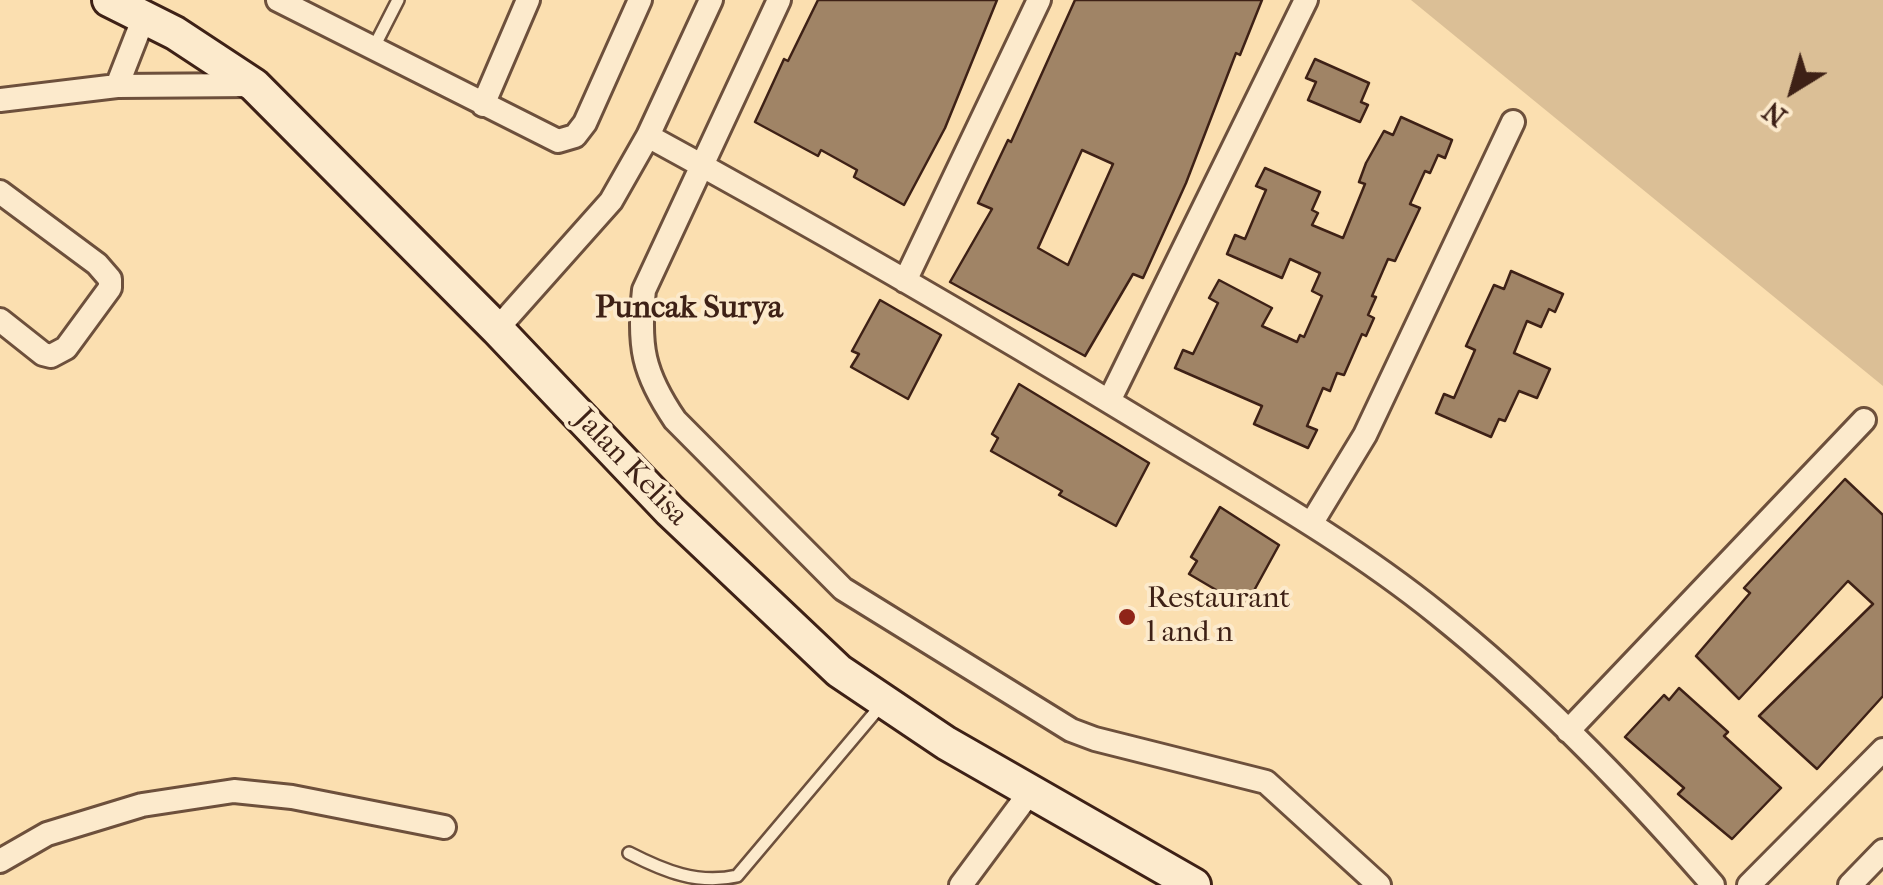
<!DOCTYPE html>
<style>
body{margin:0}
#map{position:relative;width:1883px;height:885px;overflow:hidden;background:#fbdfb0;font-family:"IM FELL French Canon",serif}
canvas{display:block}
.north{position:absolute;left:1743px;top:40px;width:100px;height:100px;-webkit-text-stroke:8px #fceacc;paint-order:stroke;rotate:217deg;font-size:28px;font-weight:700;line-height:40px;text-align:center;color:#3e2116}
.north::after{content:'';display:block;margin:auto;width:35px;height:45px;background:#3e2116;clip-path:polygon(50% 0,100% 100%,50% 72%,0 100%)}
</style>
<div id="map">
<canvas width="1883" height="885"></canvas>
<div class="north">N</div>
</div>
<script>
const g = document.querySelector('canvas').getContext('2d');
g.lineJoin = 'round';
function fillPath(path, color) {
  g.fillStyle = color;
  g.fill(path, 'evenodd');
}
function stroke(path, color, width, dash) {
  g.strokeStyle = color;
  g.lineWidth = width;
  g.lineCap = dash ? 'butt' : 'round';
  g.setLineDash(dash || []);
  g.stroke(path);
}
function label(font, color, halo, rows, align = 'center') {
  g.font = font + ' "IM FELL French Canon",serif';
  g.lineWidth = 8;
  g.setLineDash([]);
  g.textBaseline = 'middle';
  g.strokeStyle = halo;
  g.fillStyle = color;
  for (const [text, x, y, turn = 0] of rows) {
    g.save();
    g.translate(x, y);
    g.rotate((+turn || 0) * Math.PI / 180);
    g.textAlign = isNaN(turn) ? turn : align;
    if (halo) g.strokeText(text, 0, 0);
    g.fillText(text, 0, 0);
    g.restore();
  }
}
fillPath(new Path2D(`
 M 1411,0 L 1883,0 L 1883,386 Z`), '#dbbf96');
const building = new Path2D(`
 M 818,0 L 997,0 L 945,128 L 904,205 L 854,177 L 857,170 L 821,150 L 818,156 L 755,122 L 784,59 L 788,61 Z
 M 1075,0 L 1262,0 L 1240,55 L 1236,53 L 1186,183 L 1143,278 L 1133,274 L 1085,356 L 950,282 L 992,209 L 978,203 L 1008,140 L 1011,142 ZM 1082,150 L 1113,164 L 1068,265 L 1038,248 Z
 M 1315,59 L 1369,83 L 1361,102 L 1368,105 L 1360,122 L 1308,100 L 1316,82 L 1306,78 Z
 M 1401,117 L 1452,140 L 1445,158 L 1438,155 L 1430,173 L 1425,171 L 1410,204 L 1420,208 L 1395,261 L 1388,259 L 1372,296 L 1376,297 L 1368,315 L 1374,318 L 1366,336 L 1362,334 L 1344,375 L 1337,373 L 1330,391 L 1323,388 L 1307,426 L 1317,430 L 1308,448 L 1254,424 L 1262,406 L 1175,368 L 1183,350 L 1193,354 L 1218,303 L 1209,298 L 1219,280 L 1272,308 L 1262,326 L 1297,342 L 1300,335 L 1304,337 L 1322,296 L 1312,291 L 1320,273 L 1290,259 L 1282,278 L 1227,254 L 1235,235 L 1245,239 L 1259,206 L 1266,190 L 1256,186 L 1265,168 L 1320,192 L 1312,210 L 1318,213 L 1312,225 L 1343,238 L 1365,184 L 1359,182 L 1366,163 L 1384,131 L 1393,135 Z
 M 1511,271 L 1563,294 L 1555,312 L 1549,309 L 1541,327 L 1527,321 L 1514,353 L 1550,369 L 1537,398 L 1519,391 L 1505,421 L 1499,419 L 1491,437 L 1436,413 L 1444,394 L 1454,398 L 1475,350 L 1466,346 L 1494,285 L 1504,289 Z
 M 880,300 L 941,335 L 908,399 L 851,367 L 859,354 L 852,351 Z
 M 1019,384 L 1149,463 L 1116,526 L 1059,495 L 1062,491 L 991,451 L 998,438 L 992,434 Z
 M 1845,479 L 1883,515 L 1883,696 L 1817,769 L 1759,716 L 1873,604 L 1848,581 L 1739,699 L 1696,656 L 1750,593 L 1744,588 Z
 M 1220,507 L 1279,545 L 1245,607 L 1189,574 L 1197,561 L 1191,557 Z
 M 1679,688 L 1728,732 L 1724,736 L 1781,788 L 1732,839 L 1678,794 L 1684,788 L 1625,737 L 1664,695 L 1669,700 Z`);
fillPath(building, '#a08466');
stroke(building, '#3e2116', 2.5);
const service = new Path2D(`
 M 374,47 L 398,0
 M 629,853 C 664,871 698,885 737,876 L 883,703`);
const minor = new Path2D(`
 M 278,0 L 558,141 L 575,136 L 585,123 L 640,0
 M 779,0 L 644,290 C 638,346 643,373 675,420 L 843,589 L 1071,730 L 1095,739 L 1266,782 L 1379,885
 M 117,86 L 144,17
 M 0,100 L 117,86 L 254,85
 M 483,105 L 528,0
 M 648,136 C 819,229 987,327 1153,428 C 1250,487 1350,543 1438,614 C 1538,694 1629,788 1713,885
 M 0,192 L 97,264 L 110,279 L 110,288 L 66,348 L 51,356 L 43,354 L 0,320
 M 905,281 L 1039,0
 M 497,329 L 611,201 L 648,136 L 711,0
 M 1109,401 L 1306,0
 M 1311,524 L 1365,435 L 1513,122
 M 1568,731 L 1864,420
 M 0,861 L 47,834 L 142,805 L 234,791 L 292,797 L 444,827
 M 961,885 L 1030,792
 M 1749,885 L 1883,750
 M 1850,885 L 1883,851`);
const secondary = new Path2D(`
 M 109,0 L 175,33 L 254,85 L 497,329 L 670,511 L 839,671 L 946,743 L 1194,885`);
stroke(service, '#6d503c', 16);
stroke(minor, '#6d503c', 28);
stroke(secondary, '#3e2116', 38);
stroke(service, '#fceacc', 11);
stroke(minor, '#fceacc', 22);
stroke(secondary, '#fceacc', 32);
for (const [x, y, r, color] of [
 [1127,617,10,"#8f2418"]
]) {
  const dot = new Path2D();
  dot.arc(x, y, r, 0, 2 * Math.PI);
  g.fillStyle = color;
  g.fill(dot);
  stroke(dot, '#fceacc', 4);
}
label('30px', '#3e2116', '#fceacc', [
 ["Jalan Kelisa",630,468,46]
]);
label('30px', '#3e2116', '#fceacc', [
 ["Restaurant",1147,600],
 ["l and n",1147,634]
], 'left');
label('bold 32px', '#3e2116', '#fceacc', [
 ["Puncak Surya",689,309]
]);
</script>
